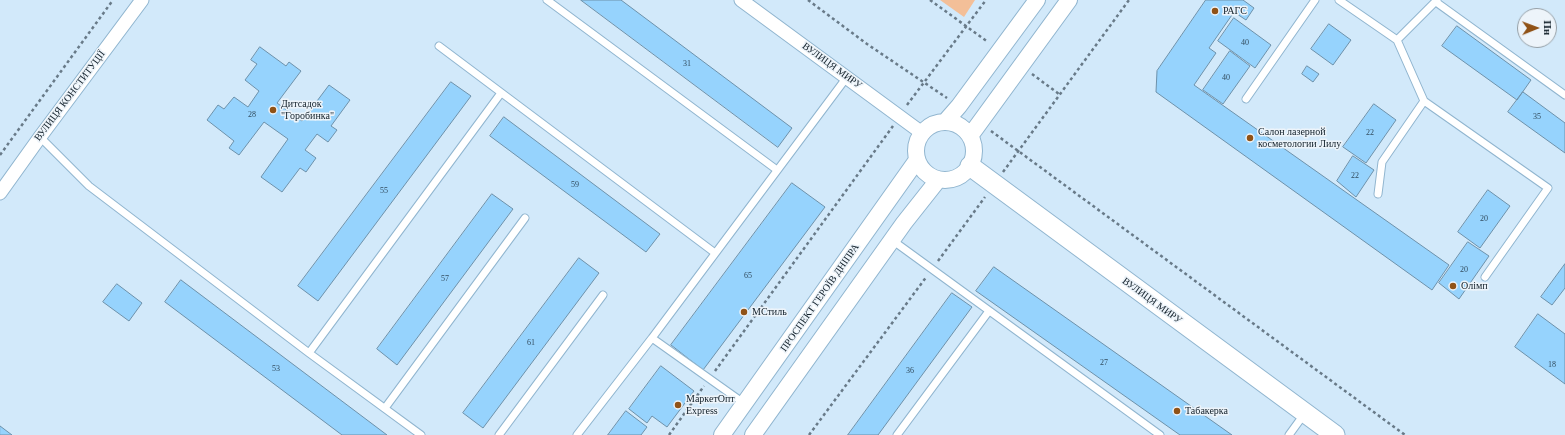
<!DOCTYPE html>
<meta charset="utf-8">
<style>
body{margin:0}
#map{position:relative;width:1565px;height:435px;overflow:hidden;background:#d2e9fa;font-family:Georgia,serif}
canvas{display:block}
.north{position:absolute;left:1517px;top:8px;width:40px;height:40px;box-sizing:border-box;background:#edf4fa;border:1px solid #959fa6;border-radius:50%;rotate:89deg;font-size:11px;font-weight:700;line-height:16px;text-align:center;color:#111f29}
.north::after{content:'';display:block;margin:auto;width:14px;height:18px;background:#905216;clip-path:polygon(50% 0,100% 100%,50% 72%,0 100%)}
</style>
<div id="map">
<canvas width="1565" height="435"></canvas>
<div class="north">Пн</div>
</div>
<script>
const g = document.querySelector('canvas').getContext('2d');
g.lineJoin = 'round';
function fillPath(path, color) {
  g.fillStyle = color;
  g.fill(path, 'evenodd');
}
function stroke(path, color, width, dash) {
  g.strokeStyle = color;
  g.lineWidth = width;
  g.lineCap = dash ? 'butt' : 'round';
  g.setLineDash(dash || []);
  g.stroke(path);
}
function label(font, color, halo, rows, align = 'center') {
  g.font = font + ' Georgia,serif';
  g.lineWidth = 3;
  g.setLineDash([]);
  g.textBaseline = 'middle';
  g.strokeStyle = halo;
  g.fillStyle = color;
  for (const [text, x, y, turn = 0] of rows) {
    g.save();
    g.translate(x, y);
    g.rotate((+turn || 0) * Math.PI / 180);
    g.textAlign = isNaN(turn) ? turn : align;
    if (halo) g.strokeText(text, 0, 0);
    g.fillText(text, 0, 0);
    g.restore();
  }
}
fillPath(new Path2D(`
 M 940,0 L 975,0 L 964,17 Z`), '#f3bf98');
const building = new Path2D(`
 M 581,0 L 621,0 L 792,128 L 778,147 Z
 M 1206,0 L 1243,0 L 1254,8 L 1246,20 L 1234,12 L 1209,48 L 1216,53 L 1194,85 L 1449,265 L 1432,290 L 1156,92 L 1157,71 Z
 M 1234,18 L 1271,45 L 1255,68 L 1218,41 Z
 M 1329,24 L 1351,40 L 1333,65 L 1311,49 Z
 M 1457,26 L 1531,80 L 1517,100 L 1442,46 Z
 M 260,47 L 286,66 L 289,62 L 301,71 L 277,103 L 302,121 L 329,85 L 350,100 L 331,126 L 337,130 L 328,142 L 317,134 L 305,150 L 316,158 L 306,172 L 300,168 L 282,192 L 261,177 L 288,139 L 264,122 L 239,155 L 229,148 L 234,141 L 207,120 L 218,105 L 224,109 L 234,97 L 248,107 L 259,91 L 245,80 L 257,64 L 251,60 Z
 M 1230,51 L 1250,66 L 1223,104 L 1203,90 Z
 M 1307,66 L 1319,74 L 1313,82 L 1302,74 Z
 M 451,82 L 471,96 L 318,301 L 298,286 Z
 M 1523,92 L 1565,123 L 1565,153 L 1508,112 Z
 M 1374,104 L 1396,120 L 1366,163 L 1343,147 Z
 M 504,117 L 660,234 L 646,252 L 490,136 Z
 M 1353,156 L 1374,170 L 1356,197 L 1337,181 Z
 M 792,183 L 825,207 L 703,370 L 671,345 Z
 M 1488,190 L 1510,206 L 1480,248 L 1458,232 Z
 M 492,194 L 513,209 L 397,365 L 377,349 Z
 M 1468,242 L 1489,256 L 1459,299 L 1439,283 Z
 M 579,258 L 599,273 L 483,428 L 463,413 Z
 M 1565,264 L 1565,288 L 1552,305 L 1541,297 Z
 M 994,267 L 1232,435 L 1180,435 L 976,291 Z
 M 181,280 L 387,435 L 342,435 L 165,302 Z
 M 117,284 L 142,303 L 129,321 L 103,302 Z
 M 952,293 L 972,307 L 878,435 L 848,435 Z
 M 1538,314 L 1565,334 L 1565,384 L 1515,347 Z
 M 661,366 L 694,391 L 667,427 L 652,416 L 647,423 L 629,409 Z
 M 626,411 L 647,427 L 641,435 L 608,435 Z
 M 0,426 L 12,435 L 0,435 Z`);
fillPath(building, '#96d3fd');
stroke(building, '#6d91aa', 1);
const service = new Path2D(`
 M 547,0 L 777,170
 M 1339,0 L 1397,40 L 1424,101 L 1548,188 L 1485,277
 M 1436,2 L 1565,95
 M 1397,40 L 1437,0
 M 439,46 L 715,253
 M 1246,99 L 1315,0
 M 40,137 L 89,186 L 309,353 L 421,435
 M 1378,194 L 1382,162 L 1424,101
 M 892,240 L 1160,435
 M 309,353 L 501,93
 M 745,404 L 652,338 L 847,77
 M 385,408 L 525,218
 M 499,435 L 603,295
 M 577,435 L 652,338
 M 897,435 L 989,311
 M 1289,435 L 1305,413`);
const minor = new Path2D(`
 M 741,0 L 922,133
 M 0,193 L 40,137 L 142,0`);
const tertiary = new Path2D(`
 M 945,122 L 959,106 L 1037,0
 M916 151a29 29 0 1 1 58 0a29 29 0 1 1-58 0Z
 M 970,136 L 1069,0
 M 722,435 L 917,160
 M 753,435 L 904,223 L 938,180`);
const secondary = new Path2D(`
 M 970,166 L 1335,435`);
stroke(service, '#90b5cf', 9);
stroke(minor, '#90b5cf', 15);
stroke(tertiary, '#90b5cf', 18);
stroke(secondary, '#90b5cf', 21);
stroke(new Path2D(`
 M 808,0 L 867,44 L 947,98
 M 930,0 L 988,42
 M 1032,74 L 1059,94
 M 907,105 L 986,0
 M 991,131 L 1405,435
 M 0,155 L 113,0
 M 1003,172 L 1129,0
 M 938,261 L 985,197
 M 715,371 L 893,126
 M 669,435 L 704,386
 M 809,435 L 927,276`), '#687a88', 2.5, [3, 3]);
stroke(service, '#fff', 7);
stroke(minor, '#fff', 13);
stroke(tertiary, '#fff', 16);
stroke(secondary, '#fff', 19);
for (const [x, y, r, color] of [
 [1215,11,4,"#905216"],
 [273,110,4,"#905216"],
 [1250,138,4,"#905216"],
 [1453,286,4,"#905216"],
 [744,312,4,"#905216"],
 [678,405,4,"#905216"],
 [1177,411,4,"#905216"]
]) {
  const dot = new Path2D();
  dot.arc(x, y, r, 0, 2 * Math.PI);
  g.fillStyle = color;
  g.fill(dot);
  stroke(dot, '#edf4fa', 1.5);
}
label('8px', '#324c5e', null, [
 ["40",1245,43],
 ["31",687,64],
 ["40",1226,78],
 ["28",252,115],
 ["35",1537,117],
 ["22",1370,133],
 ["22",1355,176],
 ["59",575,185],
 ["55",384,191],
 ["20",1484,219],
 ["20",1464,270],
 ["65",748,276],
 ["57",445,279],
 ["61",531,343],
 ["27",1104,363],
 ["18",1552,365],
 ["53",276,369],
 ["36",910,371]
]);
label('10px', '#111f29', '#edf4fa', [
 ["РАГС",1223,11],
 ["Дитсадок",281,104],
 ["\"Горобинка\"",281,116],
 ["Салон лазерной",1258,132],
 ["косметологии Лилу",1258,144],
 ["Олімп",1461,286],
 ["МСтиль",752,312],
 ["МаркетОпт",686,399],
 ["Express",686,411],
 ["Табакерка",1185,411]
], 'left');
label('10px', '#111f29', '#edf4fa', [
 ["ВУЛИЦЯ МИРУ",832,66,36],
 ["ВУЛИЦЯ КОНСТИТУЦІЇ",70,96,-53],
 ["ПРОСПЕКТ ГЕРОЇВ ДНІПРА",820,298,-55],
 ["ВУЛИЦЯ МИРУ",1152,301,36]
]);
</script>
